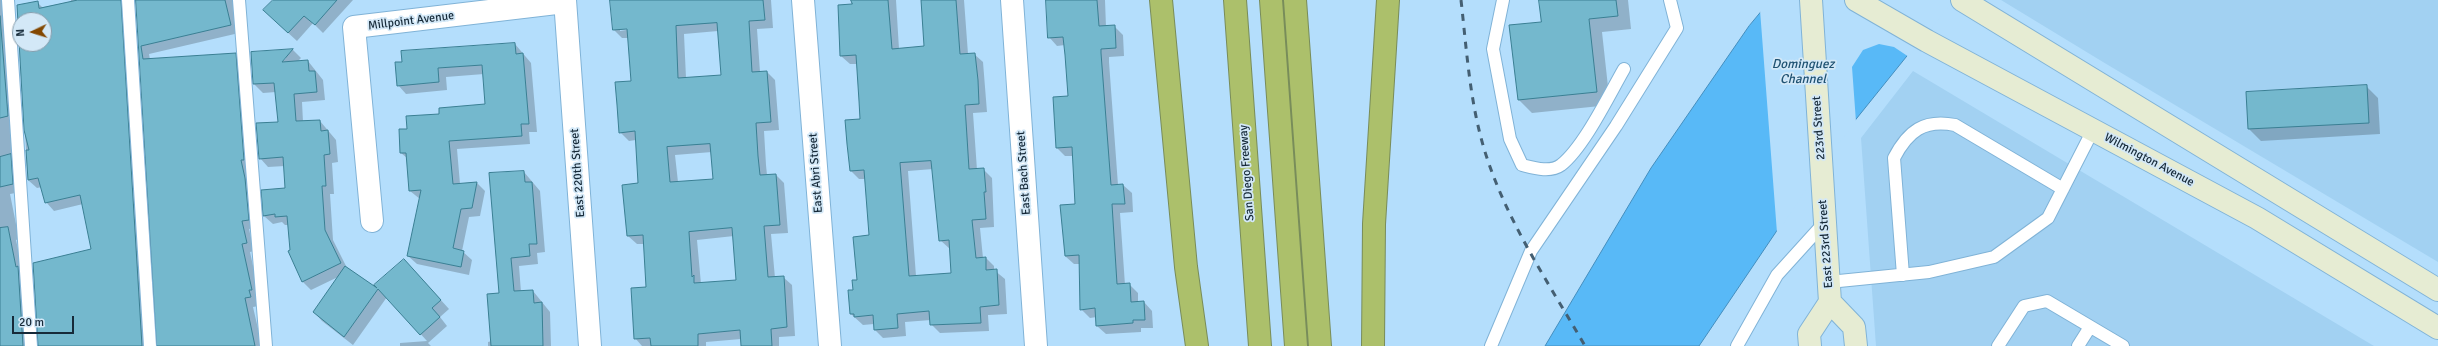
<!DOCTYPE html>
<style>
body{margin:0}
#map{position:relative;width:2438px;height:346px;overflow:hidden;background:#b4defc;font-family:Signika,sans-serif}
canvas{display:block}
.north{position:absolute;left:12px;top:12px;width:40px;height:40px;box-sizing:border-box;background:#d3e8f7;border:1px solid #879cab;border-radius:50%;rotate:266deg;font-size:11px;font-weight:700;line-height:16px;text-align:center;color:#162a39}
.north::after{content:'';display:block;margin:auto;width:14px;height:18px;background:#834700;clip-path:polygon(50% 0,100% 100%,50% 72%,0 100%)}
.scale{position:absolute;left:12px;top:316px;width:62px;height:18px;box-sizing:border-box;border:2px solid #162a39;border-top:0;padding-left:5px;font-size:12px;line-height:14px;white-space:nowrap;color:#162a39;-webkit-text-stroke:3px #d3e8f7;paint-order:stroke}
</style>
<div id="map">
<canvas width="2438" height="346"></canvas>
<div class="north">N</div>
<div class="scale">20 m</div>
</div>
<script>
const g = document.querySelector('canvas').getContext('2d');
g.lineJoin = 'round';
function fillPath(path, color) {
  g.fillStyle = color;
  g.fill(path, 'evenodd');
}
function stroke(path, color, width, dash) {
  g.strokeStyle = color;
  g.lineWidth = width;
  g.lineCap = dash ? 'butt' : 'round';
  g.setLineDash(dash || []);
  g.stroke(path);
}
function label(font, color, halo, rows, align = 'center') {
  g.font = font + ' Signika,sans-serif';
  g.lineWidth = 3.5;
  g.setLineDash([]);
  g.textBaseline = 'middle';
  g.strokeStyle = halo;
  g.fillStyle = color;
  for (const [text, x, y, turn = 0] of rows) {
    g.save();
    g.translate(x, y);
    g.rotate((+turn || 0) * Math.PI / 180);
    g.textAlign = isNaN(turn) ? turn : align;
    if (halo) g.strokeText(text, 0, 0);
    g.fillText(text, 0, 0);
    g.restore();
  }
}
fillPath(new Path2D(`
 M 2001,0 L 2438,0 L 2438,262 L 2103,62 Z
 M 1913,71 L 2374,346 L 1876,346 L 1861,138 Z`), '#a2d1f2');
const water = new Path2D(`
 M 1771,0 L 1952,0 L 1832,149 L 1699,346 L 1545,346 L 1651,168 L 1749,26 Z`);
fillPath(water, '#58b9f7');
stroke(water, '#448ebe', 1);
fillPath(new Path2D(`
 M 1769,0 L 1954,0 L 1909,57 L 1894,47 L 1879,44 L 1863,50 L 1852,67 L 1856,122 L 1833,150 L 1777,233 L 1760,10 Z`), '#b4defc');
fillPath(new Path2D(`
 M 0,0 L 3,0 L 21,192 L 10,194 L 19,239 L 16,240 L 23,273 L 31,346 L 0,346 Z
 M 71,0 L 118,0 L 129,9 L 150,346 L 39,346 L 92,249 L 83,204 L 54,211 L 46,202 L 42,187 L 37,188 L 28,180 L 17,6 L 37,2 L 43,8 L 71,2 ZM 20,20 L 44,20 L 44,44 L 20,44 Z
 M 136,0 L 239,0 L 239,33 L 149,54 L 150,60 L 235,54 L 244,62 L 257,228 L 249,229 L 254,251 L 250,252 L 260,298 L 259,306 L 253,307 L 262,346 L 162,346 L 158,332 Z
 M 274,0 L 353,0 L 323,33 L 313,23 L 297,41 L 273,19 Z
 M 611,0 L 771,0 L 773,28 L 757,29 L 760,72 L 767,72 L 775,80 L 779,130 L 764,131 L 766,165 L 767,175 L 776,175 L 784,183 L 788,233 L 771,234 L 775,278 L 783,277 L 792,285 L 795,336 L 779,337 L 779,346 L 742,346 L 741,339 L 706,342 L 706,346 L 642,346 L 635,338 L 647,288 L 644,244 L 637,244 L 628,236 L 640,184 L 636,140 L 629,141 L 620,132 L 632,82 L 629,38 L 622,38 L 614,30 ZM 632,27 L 632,29 L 620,31 L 620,29 ZM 718,31 L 722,76 L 686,78 L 684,34 ZM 712,152 L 714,180 L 678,182 L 675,155 ZM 734,236 L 737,281 L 701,284 L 697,240 Z
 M 852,0 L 896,0 L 899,49 L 925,47 L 921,0 L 964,0 L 968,54 L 974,54 L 983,62 L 987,112 L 973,113 L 977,170 L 983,169 L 992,178 L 994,227 L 980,228 L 983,258 L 986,258 L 994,266 L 994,270 L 1005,279 L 1007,314 L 988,315 L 989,331 L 940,333 L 931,324 L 931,320 L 905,322 L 906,336 L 883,338 L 875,330 L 874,324 L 863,325 L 851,314 L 854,291 L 870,236 L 866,179 L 859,179 L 851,171 L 848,144 L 861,120 L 858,64 L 850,64 L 841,56 ZM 933,169 L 940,240 L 950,249 L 952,274 L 916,276 L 908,171 Z
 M 1047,0 L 1105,0 L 1106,27 L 1114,26 L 1123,35 L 1124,56 L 1109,57 L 1109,62 L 1118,185 L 1123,185 L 1132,193 L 1133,212 L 1120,213 L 1125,285 L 1129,284 L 1138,293 L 1138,302 L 1144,302 L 1152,311 L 1153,328 L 1141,328 L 1141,332 L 1106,334 L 1097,326 L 1097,317 L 1090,318 L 1081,309 L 1080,264 L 1074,264 L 1065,256 L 1076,205 L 1073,156 L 1065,156 L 1057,148 L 1069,97 L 1065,45 L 1057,46 L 1049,37 Z
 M 1540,0 L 1628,0 L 1631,29 L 1602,32 L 1610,105 L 1532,113 L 1519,100 L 1542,23 Z
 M 515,44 L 531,63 L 537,132 L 529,132 L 530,144 L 457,149 L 460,184 L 477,183 L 485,191 L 480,216 L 469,217 L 462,251 L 472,260 L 469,275 L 417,264 L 408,256 L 420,199 L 410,191 L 407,158 L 401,153 L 408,129 L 440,115 L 486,105 L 484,74 L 446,77 L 447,90 L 406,94 L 398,85 L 403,62 Z
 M 293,50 L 301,58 L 298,61 L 308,61 L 323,80 L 325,100 L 302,102 L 303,122 L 320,121 L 336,140 L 338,162 L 332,163 L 334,194 L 330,194 L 333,240 L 347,268 L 380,291 L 412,268 L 449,309 L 440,317 L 447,326 L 428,343 L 431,346 L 400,346 L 400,343 L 427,341 L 387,297 L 353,345 L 322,321 L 314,312 L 340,276 L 311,290 L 302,281 L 291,251 L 289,225 L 285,225 L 282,222 L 273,224 L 264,216 L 286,189 L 285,166 L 268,167 L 260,158 L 279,123 L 276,92 L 263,93 L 254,84 L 252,53 ZM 284,58 L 286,58 L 279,66 Z
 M 2366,86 L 2378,98 L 2380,134 L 2261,141 L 2249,129 Z
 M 524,172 L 540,191 L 545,252 L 537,253 L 538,264 L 519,266 L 521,292 L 533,291 L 550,312 L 551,346 L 488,346 L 488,342 L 492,341 Z`), '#0003');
const building = new Path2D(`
 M 78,0 L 121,0 L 142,346 L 38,346 L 33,263 L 91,249 L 80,195 L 45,203 L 38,178 L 28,180 L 26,150 L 29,150 L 24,130 L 17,5 L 38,1 L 39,8 ZM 20,20 L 44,20 L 44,44 L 20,44 Z
 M 136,0 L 225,0 L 231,25 L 141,46 L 143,59 L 236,53 L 244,160 L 241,160 L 245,178 L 249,220 L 242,221 L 247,243 L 242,244 L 252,290 L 249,290 L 251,297 L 245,298 L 255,346 L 157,346 Z
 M 273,0 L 337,0 L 315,25 L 304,16 L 288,33 L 263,10 Z
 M 610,0 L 763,0 L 765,20 L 749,21 L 752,72 L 767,71 L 771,122 L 756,123 L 758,156 L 760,175 L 776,174 L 780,225 L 764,226 L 768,277 L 784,276 L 787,327 L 771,329 L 772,346 L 741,346 L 740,330 L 698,334 L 698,346 L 651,346 L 650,338 L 634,339 L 631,288 L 646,287 L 643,235 L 627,236 L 622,185 L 638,183 L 635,131 L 619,133 L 617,105 L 615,82 L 631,81 L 627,29 L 613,30 ZM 717,23 L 721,75 L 678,78 L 676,26 ZM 710,144 L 713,179 L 670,182 L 667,147 ZM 732,228 L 736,280 L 694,283 L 694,275 L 692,277 L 689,232 Z
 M 851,0 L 888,0 L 892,49 L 924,46 L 921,0 L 956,0 L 960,54 L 975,53 L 978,80 L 979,104 L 965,105 L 969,169 L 984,168 L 986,192 L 984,192 L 986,219 L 972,220 L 976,258 L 986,257 L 986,270 L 997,269 L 999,305 L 980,307 L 981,323 L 930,325 L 929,311 L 897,314 L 898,328 L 874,330 L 873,315 L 854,317 L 854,314 L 850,314 L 848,290 L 853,290 L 852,280 L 857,280 L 853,237 L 869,235 L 864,170 L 850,171 L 847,144 L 845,120 L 860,119 L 859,101 L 856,55 L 840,56 L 838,5 L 852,4 ZM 931,161 L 939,241 L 949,240 L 951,273 L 909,276 L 900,163 Z
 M 1046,0 L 1097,0 L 1099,26 L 1115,25 L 1116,48 L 1101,49 L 1101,53 L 1111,185 L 1123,184 L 1125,204 L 1112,204 L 1117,284 L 1130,283 L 1131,302 L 1144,301 L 1145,320 L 1133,320 L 1133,323 L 1096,326 L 1095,308 L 1080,310 L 1079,255 L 1065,256 L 1060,205 L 1075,204 L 1072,147 L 1056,148 L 1053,97 L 1068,96 L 1065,55 L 1063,37 L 1048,38 Z
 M 1539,0 L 1616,0 L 1618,16 L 1589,19 L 1597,92 L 1518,100 L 1509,25 L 1541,22 Z
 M 0,16 L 8,116 L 0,118 Z
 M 515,43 L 516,54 L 523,53 L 529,124 L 521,124 L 522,136 L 449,141 L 453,184 L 477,182 L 472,208 L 461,209 L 453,248 L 464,251 L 461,267 L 407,256 L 421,190 L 409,191 L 406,153 L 400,153 L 399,129 L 407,129 L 406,116 L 439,114 L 439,108 L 485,104 L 482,65 L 438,68 L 439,82 L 397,86 L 395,62 L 402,62 L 401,51 Z
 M 293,49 L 282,62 L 308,60 L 309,71 L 315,71 L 317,92 L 294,94 L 296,121 L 320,120 L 321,131 L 328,130 L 330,154 L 324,155 L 326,186 L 322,186 L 325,230 L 341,263 L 302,282 L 288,251 L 290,250 L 287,216 L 275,217 L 275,214 L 263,216 L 261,190 L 285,188 L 283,157 L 259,159 L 256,123 L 278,122 L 274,83 L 253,84 L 251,52 Z
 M 2367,85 L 2369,123 L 2248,129 L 2246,92 Z
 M 11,154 L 13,184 L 0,187 L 0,157 Z
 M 524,171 L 525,182 L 532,182 L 537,244 L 529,244 L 530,256 L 511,258 L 514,291 L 533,290 L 534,303 L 542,302 L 543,346 L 491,346 L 487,294 L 499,293 L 489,173 Z
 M 8,227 L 16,267 L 18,266 L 23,346 L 0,346 L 0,228 Z
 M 404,259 L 441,300 L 432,308 L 440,317 L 420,335 L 378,289 L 344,337 L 313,312 L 345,266 L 377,288 L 374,285 Z`);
fillPath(building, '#74b8cd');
stroke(building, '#3a7f93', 1);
const service = new Path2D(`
 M 8,0 L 31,346
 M 128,0 L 150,346
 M 239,0 L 266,346
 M 1503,0 L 1493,49 L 1510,139 L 1522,165 C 1534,168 1550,173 1561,165 C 1584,147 1609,95 1624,69
 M 1903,275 L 1894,158 C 1908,131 1924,119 1955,125 L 2063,189
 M 1829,282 L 1929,272 L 1994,257 L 2048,218 L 2093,130
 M 1491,346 L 1531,251 L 1616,126 L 1677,28 L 1670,0
 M 1737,346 L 1777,275 L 1825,222
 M 1998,346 L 2024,306 L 2047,301 L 2123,346
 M 2078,346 L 2090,327`);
const minor = new Path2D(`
 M 803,0 L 830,346
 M 1012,0 L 1036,346
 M 372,221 L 354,27 L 565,2`);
const tertiary = new Path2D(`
 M 565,0 L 590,346`);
const secondary = new Path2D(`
 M 1856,0 L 1927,41 L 2257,218 L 2438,328
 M 1962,0 L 2438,290
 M 1830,302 L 1854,327 L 1856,346
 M 1810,346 L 1809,334 L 1830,302 L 1811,0`);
const motorway = new Path2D(`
 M 1161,0 L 1186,267 L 1197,346
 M 1235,0 L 1260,346
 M 1271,0 L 1296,346
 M 1295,0 L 1320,346
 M 1373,346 L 1374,224 L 1388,0`);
stroke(service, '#80b3d7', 14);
stroke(minor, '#80b3d7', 24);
stroke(tertiary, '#80b3d7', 24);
stroke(secondary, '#80b3d7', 24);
stroke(motorway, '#788c5a', 24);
stroke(service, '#fff', 12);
stroke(minor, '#fff', 22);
stroke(tertiary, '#fff', 22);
stroke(secondary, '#e6ecd3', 22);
stroke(motorway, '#acc06b', 22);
stroke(new Path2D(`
 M 1461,0 C 1467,53 1470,107 1487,158 C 1509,225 1550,285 1585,346`), '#445f72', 3, [7, 7]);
label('12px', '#162a39', '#d3e8f7', [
 ["Millpoint Avenue",411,21,-7],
 ["223rd Street",1819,128,-94],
 ["Wilmington Avenue",2149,160,28],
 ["East 220th Street",578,173,-94],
 ["East Abri Street",816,173,-94],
 ["East Bach Street",1024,173,-94],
 ["San Diego Freeway",1247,173,-94],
 ["East 223rd Street",1826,244,-94]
]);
label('italic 13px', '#1f5272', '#d3e8f7', [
 ["Dominguez",1803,65],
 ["Channel",1803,80]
]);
</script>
